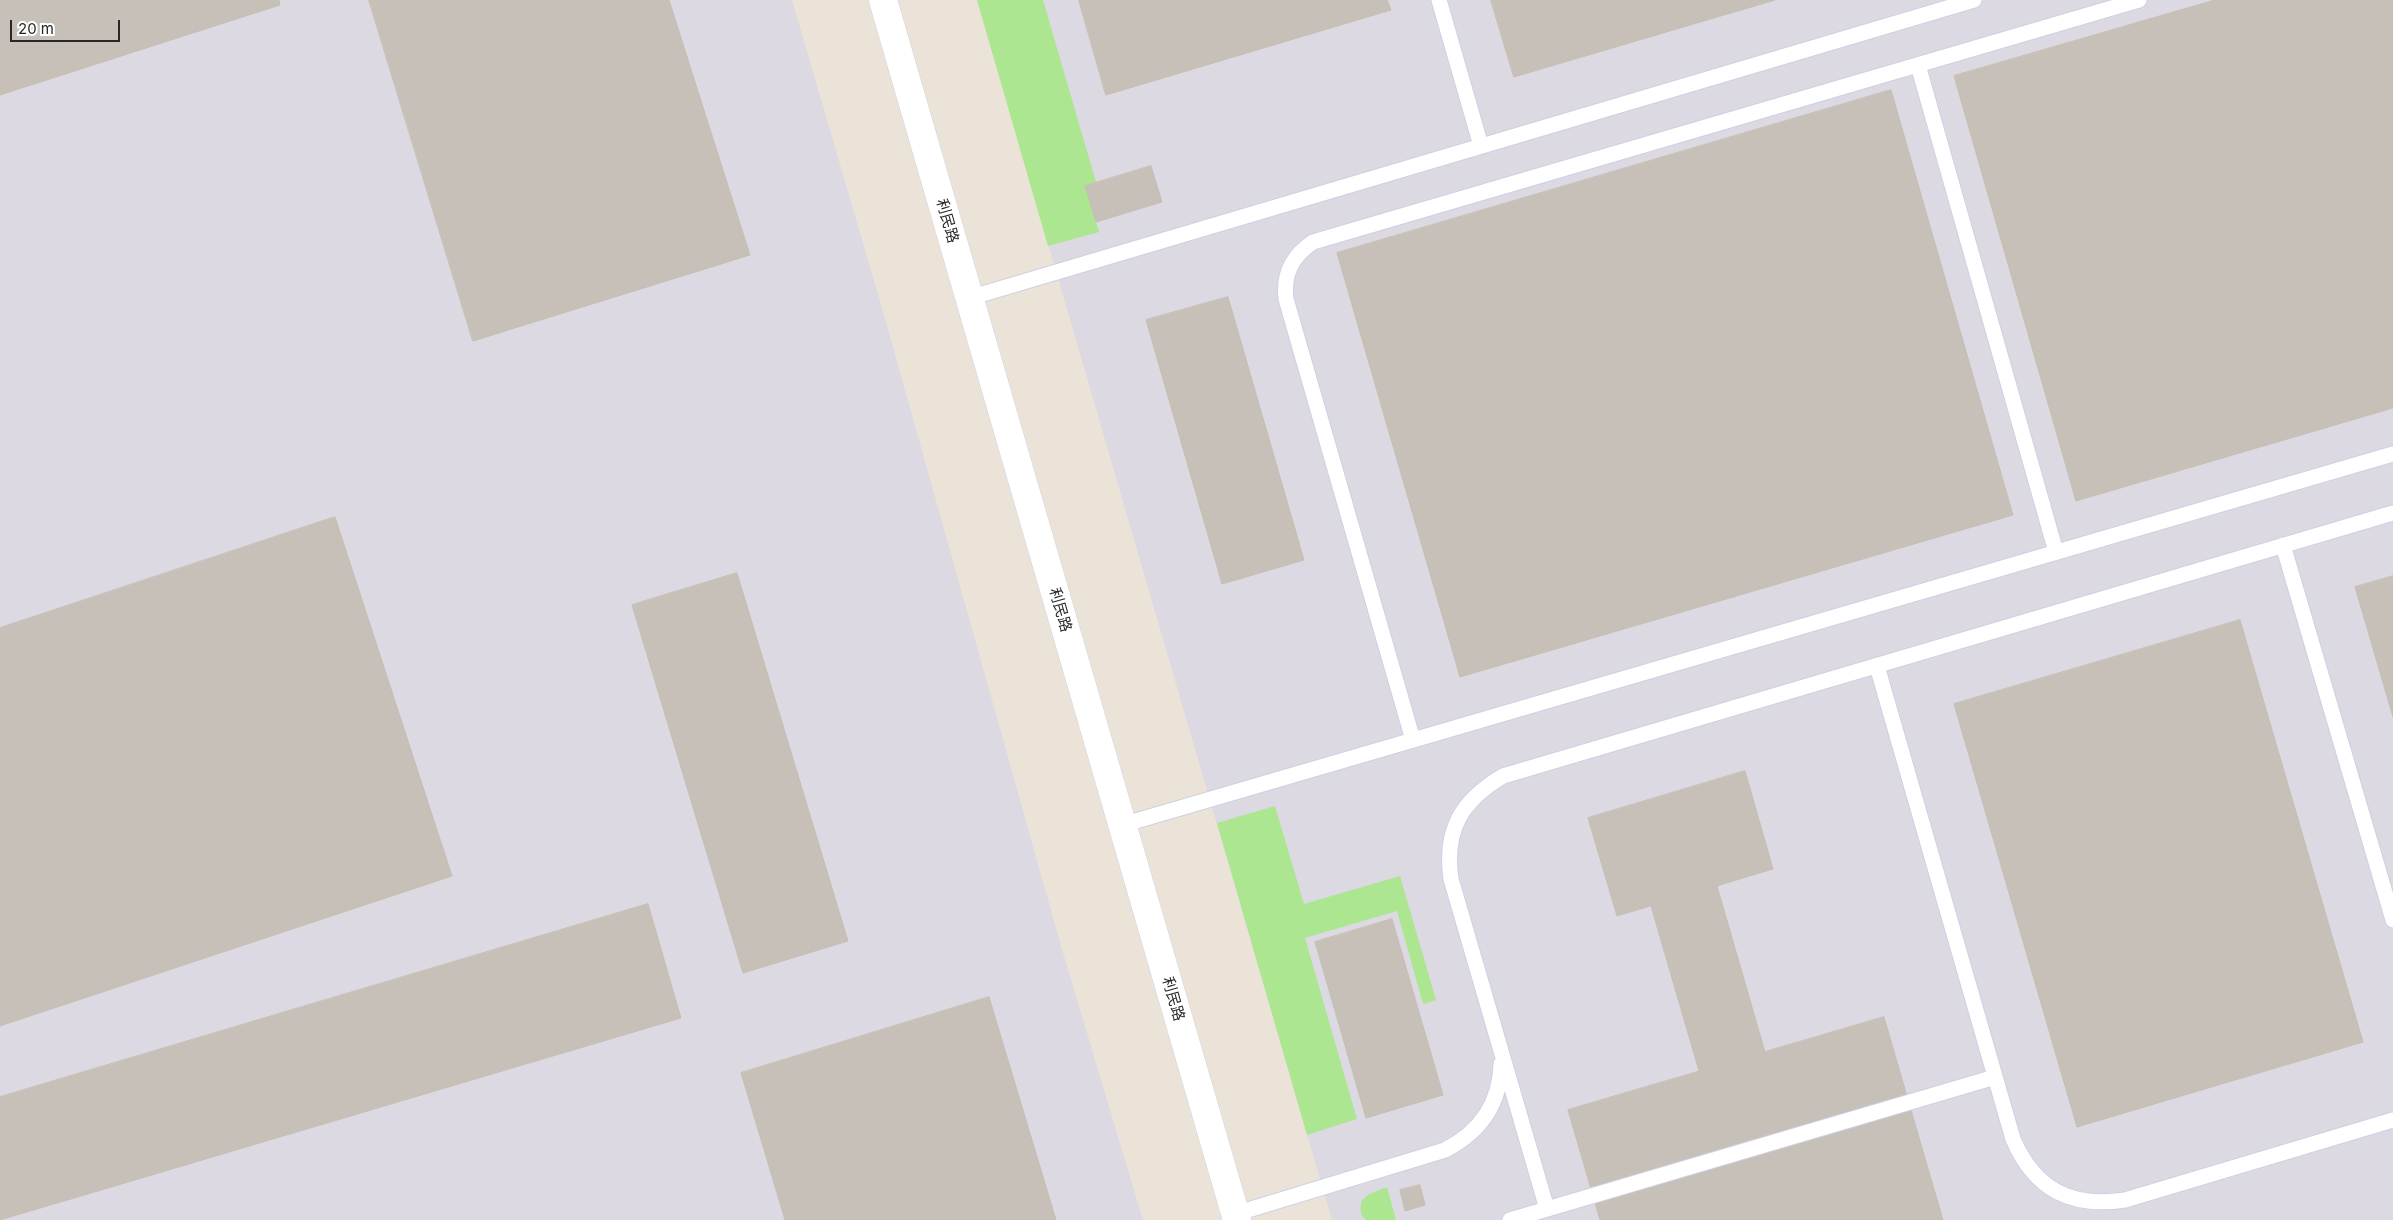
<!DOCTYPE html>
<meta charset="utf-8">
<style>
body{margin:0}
#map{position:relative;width:2393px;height:1220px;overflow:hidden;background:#ebe3d8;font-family:Inter,sans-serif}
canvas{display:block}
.scale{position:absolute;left:10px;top:20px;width:110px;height:22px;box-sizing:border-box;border:2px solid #272727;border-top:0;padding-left:6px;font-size:15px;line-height:18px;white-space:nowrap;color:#272727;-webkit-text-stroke:4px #fff;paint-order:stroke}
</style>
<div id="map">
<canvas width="2393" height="1220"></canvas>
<div class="scale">20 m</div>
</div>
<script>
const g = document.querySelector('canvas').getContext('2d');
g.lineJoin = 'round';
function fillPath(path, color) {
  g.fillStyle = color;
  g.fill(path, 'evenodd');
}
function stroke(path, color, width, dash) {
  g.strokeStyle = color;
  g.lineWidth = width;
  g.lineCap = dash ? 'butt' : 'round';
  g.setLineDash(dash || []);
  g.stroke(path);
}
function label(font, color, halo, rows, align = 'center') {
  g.font = font + ' Inter,"Noto Sans SC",sans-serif';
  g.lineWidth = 4;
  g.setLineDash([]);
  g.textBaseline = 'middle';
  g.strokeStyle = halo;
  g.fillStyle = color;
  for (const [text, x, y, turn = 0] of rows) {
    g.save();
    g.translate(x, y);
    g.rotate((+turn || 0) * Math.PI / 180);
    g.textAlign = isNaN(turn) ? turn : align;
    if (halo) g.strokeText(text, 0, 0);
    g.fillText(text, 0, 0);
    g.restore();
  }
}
fillPath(new Path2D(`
 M 0,0 L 792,0 L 882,308 L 1061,946 L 1143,1220 L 0,1220 Z
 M 977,0 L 2393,0 L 2393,1220 L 1332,1220 Z`), '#dcd9e3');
fillPath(new Path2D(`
 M 977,0 L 1043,0 L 1096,182 L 1085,186 L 1099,232 L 1048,246 Z
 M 1275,806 L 1304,904 L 1400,876 L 1436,1000 L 1423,1004 L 1397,911 L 1305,938 L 1357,1119 L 1307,1135 L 1217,823 Z
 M 1387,1187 L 1396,1220 L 1366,1220 C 1359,1214 1360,1208 1362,1200 L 1369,1194 Z`), '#ace690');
const building = new Path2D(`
 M 0,0 L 279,0 L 280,5 L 0,95 Z
 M 369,0 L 669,0 L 750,255 L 473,341 Z
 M 1079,0 L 1387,0 L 1391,10 L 1106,95 Z
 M 1491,0 L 1775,0 L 1514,77 Z
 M 2215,0 L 2393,0 L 2393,408 L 2076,501 L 1954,76 Z
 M 1891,90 L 2013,515 L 1460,677 L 1337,253 Z
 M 1151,166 L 1162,202 L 1096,222 L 1085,186 Z
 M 1228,297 L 1304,560 L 1222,584 L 1146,320 Z
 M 335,517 L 452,876 L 0,1026 L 0,628 Z
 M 737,573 L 848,941 L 743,973 L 632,605 Z
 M 2393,576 L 2393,717 L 2355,587 Z
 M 2240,620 L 2363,1042 L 2077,1127 L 1954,704 Z
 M 1745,771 L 1773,869 L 1617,916 L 1588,818 Z
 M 1717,886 L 1765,1052 L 1699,1071 L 1651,906 Z
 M 648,904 L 681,1018 L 0,1220 L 0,1097 Z
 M 1392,919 L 1443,1095 L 1366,1118 L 1315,942 Z
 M 989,997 L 1056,1220 L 785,1220 L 741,1073 Z
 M 1884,1017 L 1943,1220 L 1600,1220 L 1568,1110 Z
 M 1420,1185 L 1425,1205 L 1405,1211 L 1400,1190 Z`);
fillPath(building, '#c6c0b8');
stroke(building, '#c6bfb2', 1);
const lane = new Path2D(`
 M 1439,0 L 1481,146
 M 1918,65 L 2056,552
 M 969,298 L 1974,0
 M 2283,545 L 2393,920
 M 1877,666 L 2013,1139 C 2035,1190 2071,1208 2125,1200 L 2393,1120
 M 1413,740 L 1286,299 C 1283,274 1292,256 1313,242 L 2139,0
 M 1122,825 L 2393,454
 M 1547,1209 L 1451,879 C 1444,830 1461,801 1503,776 L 2393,513
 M 1235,1214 L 1445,1150 C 1480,1132 1500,1104 1501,1064
 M 1510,1220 L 1995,1077`);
const secondary = new Path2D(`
 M 883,0 L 1237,1220`);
stroke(lane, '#cdd1e2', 17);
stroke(secondary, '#cdd1e2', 29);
stroke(lane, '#fff', 15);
stroke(secondary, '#fff', 28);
label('15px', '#272727', '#fff', [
 ["利民路",947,221,74],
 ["利民路",1060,610,74],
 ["利民路",1173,999,74]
]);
</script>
